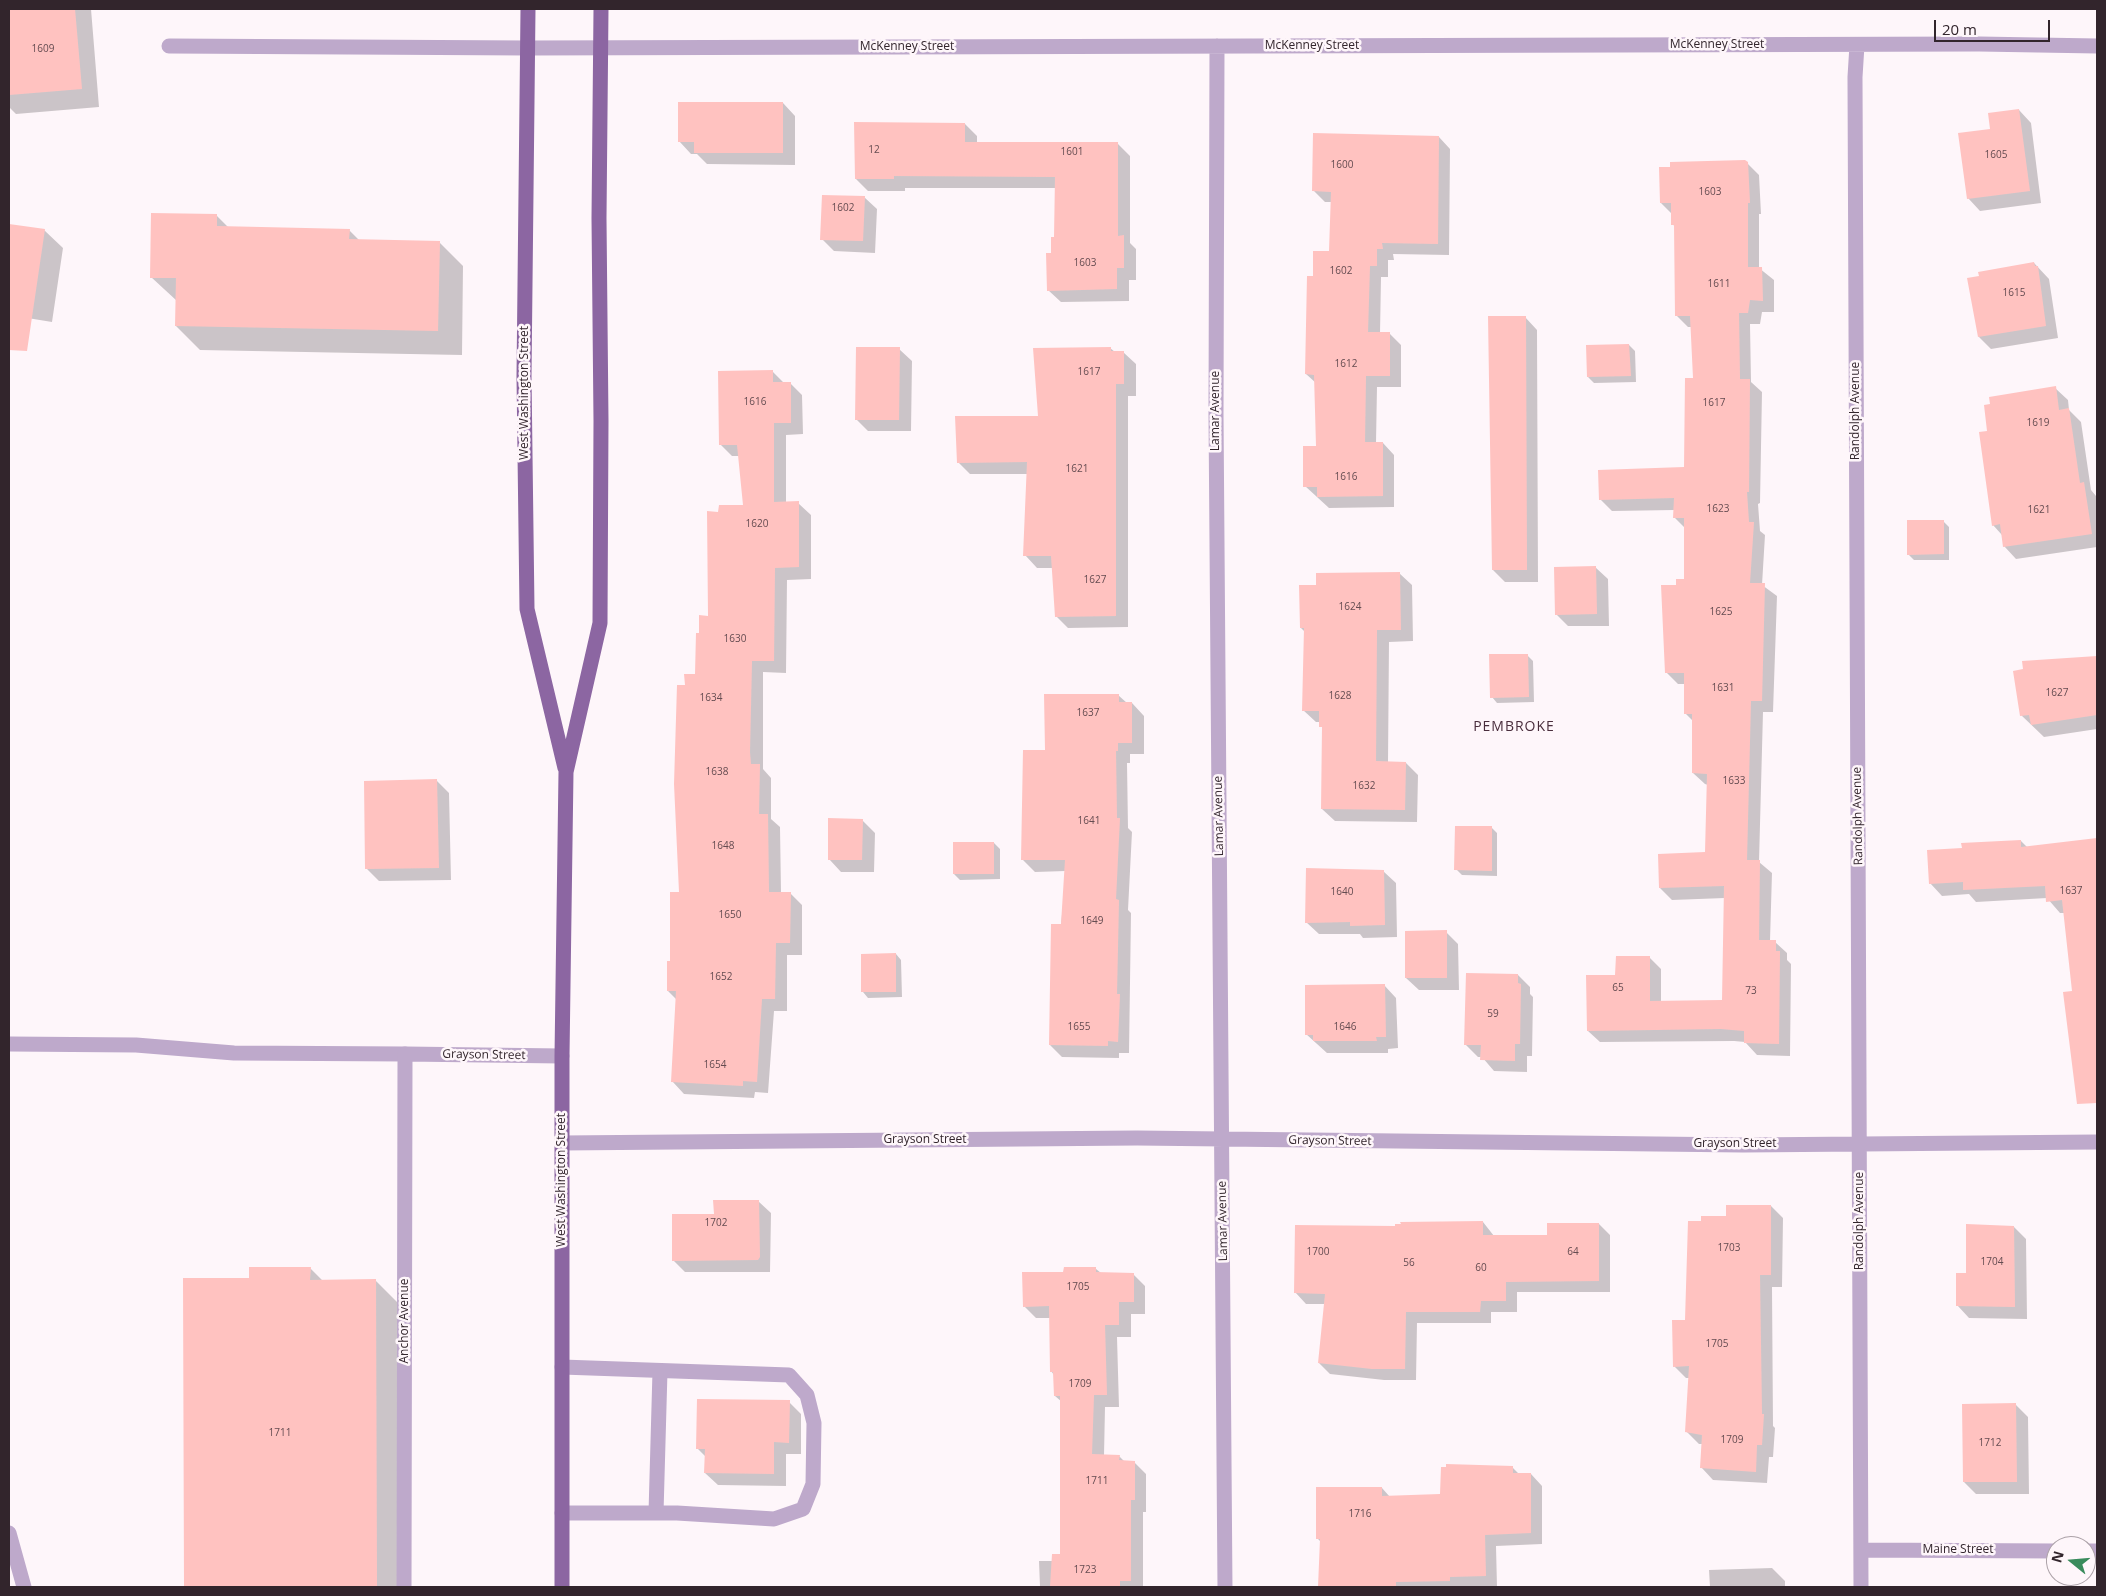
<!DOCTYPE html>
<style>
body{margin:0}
#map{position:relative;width:2106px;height:1596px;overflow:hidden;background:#fef6fa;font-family:"Open Sans",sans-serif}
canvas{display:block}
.frame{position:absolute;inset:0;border:10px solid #32252c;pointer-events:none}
.north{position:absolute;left:2046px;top:1536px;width:50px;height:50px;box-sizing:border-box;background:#fef6fa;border:1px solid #aca2a8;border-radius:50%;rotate:287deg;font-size:14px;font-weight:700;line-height:20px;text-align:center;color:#32252c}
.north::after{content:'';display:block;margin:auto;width:18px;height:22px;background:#398b5c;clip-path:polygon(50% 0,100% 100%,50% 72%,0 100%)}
.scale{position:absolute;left:1934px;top:20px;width:116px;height:22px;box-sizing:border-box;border:2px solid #32252c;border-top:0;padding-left:6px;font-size:15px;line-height:18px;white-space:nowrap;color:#32252c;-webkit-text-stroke:4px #fef6fa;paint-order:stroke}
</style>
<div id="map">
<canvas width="2106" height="1596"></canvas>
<div class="frame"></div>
<div class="north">N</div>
<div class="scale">20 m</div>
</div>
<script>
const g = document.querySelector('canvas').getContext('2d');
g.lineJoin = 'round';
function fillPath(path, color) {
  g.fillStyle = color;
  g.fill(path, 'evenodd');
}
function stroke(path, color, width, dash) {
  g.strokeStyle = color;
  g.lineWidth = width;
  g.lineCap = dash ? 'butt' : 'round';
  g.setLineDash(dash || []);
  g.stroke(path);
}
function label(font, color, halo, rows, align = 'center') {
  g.font = font + ' "Open Sans",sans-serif';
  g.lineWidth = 5;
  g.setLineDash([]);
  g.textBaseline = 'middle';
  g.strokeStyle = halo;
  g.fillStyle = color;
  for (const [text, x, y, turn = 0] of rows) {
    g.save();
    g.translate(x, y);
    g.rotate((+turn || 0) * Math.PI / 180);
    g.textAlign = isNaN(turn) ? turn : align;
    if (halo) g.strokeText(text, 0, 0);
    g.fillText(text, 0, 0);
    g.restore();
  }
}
fillPath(new Path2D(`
 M 9,9 L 91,9 L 99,107 L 16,114 L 9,107 Z
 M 783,103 L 795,116 L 795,165 L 707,164 L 697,154 L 691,154 L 679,141 Z
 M 2019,110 L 2031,123 L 2041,203 L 1980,211 L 1968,198 L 1992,130 Z
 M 965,124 L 977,136 L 977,143 L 1118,144 L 1130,156 L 1130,243 L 1136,249 L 1136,280 L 1129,280 L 1129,301 L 1061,302 L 1048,290 L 1055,238 L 1056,188 L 905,188 L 905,191 L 868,191 L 856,179 Z
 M 1439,137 L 1450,149 L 1449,255 L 1393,254 L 1394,260 L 1388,260 L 1388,277 L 1381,277 L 1380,334 L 1390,334 L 1401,345 L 1401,387 L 1377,387 L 1376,443 L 1383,443 L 1394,455 L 1394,507 L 1329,508 L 1305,486 L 1317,447 L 1316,383 L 1306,374 L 1314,277 L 1330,252 L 1332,202 L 1325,202 L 1314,191 Z
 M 1747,163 L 1759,175 L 1761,214 L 1759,214 L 1759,268 L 1774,280 L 1774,312 L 1762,312 L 1760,324 L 1750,324 L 1751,382 L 1762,392 L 1760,503 L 1758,504 L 1760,531 L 1765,535 L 1762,585 L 1777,596 L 1773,712 L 1763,712 L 1759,862 L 1772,873 L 1770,941 L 1775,942 L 1787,953 L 1787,960 L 1791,964 L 1790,1056 L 1757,1055 L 1745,1042 L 1734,1041 L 1600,1042 L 1588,1031 L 1616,976 L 1649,957 L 1661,969 L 1661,1002 L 1723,1001 L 1725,898 L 1672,900 L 1660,888 L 1707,853 L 1708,785 L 1705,784 L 1693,773 L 1694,722 L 1685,713 L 1685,684 L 1678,684 L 1666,672 L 1677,586 L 1685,580 L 1685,528 L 1675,518 L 1675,510 L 1612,511 L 1600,499 L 1685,469 L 1695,380 L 1692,327 L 1688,327 L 1676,315 L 1676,227 L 1672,224 L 1672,214 L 1661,203 Z
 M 864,197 L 877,209 L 875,253 L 834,251 L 822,239 Z
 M 217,216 L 228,227 L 349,230 L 359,240 L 439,242 L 463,266 L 462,355 L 200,350 L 176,326 L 177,301 L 151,277 Z
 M 9,225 L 44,230 L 63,248 L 52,322 L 9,315 Z
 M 2034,263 L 2049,279 L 2058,338 L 1991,349 L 1979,337 L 1980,277 Z
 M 1525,317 L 1537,330 L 1538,582 L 1505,582 L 1493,570 Z
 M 1629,345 L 1635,351 L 1636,382 L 1594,383 L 1588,377 Z
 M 1110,348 L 1115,352 L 1123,352 L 1136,364 L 1136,396 L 1128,396 L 1128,627 L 1068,628 L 1056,616 L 1053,568 L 1037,568 L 1025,555 L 1028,474 L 970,474 L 958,462 L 1039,417 Z
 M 899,349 L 912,361 L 911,431 L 868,431 L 856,419 Z
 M 773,372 L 784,383 L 790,383 L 802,395 L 803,434 L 786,435 L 786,503 L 798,503 L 811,515 L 811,579 L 787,580 L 786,673 L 763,672 L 763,769 L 771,778 L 771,819 L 780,827 L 781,893 L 790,893 L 802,905 L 802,955 L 787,955 L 787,1011 L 774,1011 L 768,1093 L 755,1092 L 754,1098 L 684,1094 L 672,1081 L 677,1000 L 668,991 L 680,893 L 686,686 L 696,675 L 700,634 L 710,617 L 719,513 L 744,506 L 739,456 L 732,456 L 720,444 Z
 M 2055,388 L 2068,400 L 2069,410 L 2081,422 L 2091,490 L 2096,496 L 2097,503 L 2097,547 L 2016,559 L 2004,546 L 2002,535 L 1993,525 L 1989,432 Z
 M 1943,521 L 1949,527 L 1949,560 L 1914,560 L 1908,554 Z
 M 1595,567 L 1608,579 L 1609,626 L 1568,626 L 1556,614 Z
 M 1399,573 L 1412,585 L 1413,641 L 1389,642 L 1388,763 L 1406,763 L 1418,775 L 1417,822 L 1335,821 L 1322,809 L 1324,730 L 1320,722 L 1316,722 L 1303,710 L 1305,632 L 1301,628 L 1317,586 Z
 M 1527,655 L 1533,661 L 1534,702 L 1497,703 L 1492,697 Z
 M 2097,657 L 2097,729 L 2044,737 L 2021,715 L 2025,670 L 2023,662 Z
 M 1118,695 L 1127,703 L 1132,703 L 1144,716 L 1144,754 L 1130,754 L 1130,763 L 1127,763 L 1128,828 L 1132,832 L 1128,910 L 1131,913 L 1129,1053 L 1119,1053 L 1119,1058 L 1062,1057 L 1050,1045 L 1066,871 L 1035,872 L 1023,860 L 1046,751 Z
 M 437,781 L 449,793 L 451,880 L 379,881 L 367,869 Z
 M 862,820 L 875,833 L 874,872 L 841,872 L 829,859 Z
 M 1491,827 L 1497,833 L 1497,876 L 1462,875 L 1456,869 Z
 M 2097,840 L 2097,1086 L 2087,1087 L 2073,992 L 2065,913 L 2060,913 L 2047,898 L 1976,902 L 1969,894 L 1942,896 L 1930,883 L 1963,849 L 2021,841 L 2027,847 Z
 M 994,843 L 1000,849 L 1000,879 L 960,880 L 954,874 Z
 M 1383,871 L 1396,883 L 1397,937 L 1363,938 L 1360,934 L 1319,934 L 1306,922 Z
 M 1446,932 L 1458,944 L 1459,990 L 1419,990 L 1406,978 Z
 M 896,954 L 901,960 L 902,997 L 868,998 L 863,992 Z
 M 1518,975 L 1530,987 L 1530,994 L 1533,997 L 1532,1056 L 1527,1056 L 1527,1072 L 1494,1071 L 1482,1057 L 1478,1057 L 1465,1044 Z
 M 1384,985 L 1396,998 L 1398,1048 L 1388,1049 L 1388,1053 L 1327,1053 L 1306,1034 Z
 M 758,1201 L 771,1213 L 770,1272 L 685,1272 L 673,1260 L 715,1215 Z
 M 1771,1206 L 1783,1218 L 1782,1287 L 1772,1287 L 1773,1426 L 1775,1428 L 1773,1457 L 1769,1457 L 1767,1483 L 1713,1480 L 1701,1467 L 1702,1444 L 1699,1444 L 1686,1431 L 1689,1378 L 1686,1378 L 1674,1366 L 1686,1321 L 1702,1222 Z
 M 1483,1222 L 1494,1236 L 1548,1236 L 1599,1224 L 1610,1235 L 1610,1292 L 1517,1292 L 1517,1312 L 1491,1312 L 1491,1323 L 1417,1323 L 1416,1380 L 1384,1380 L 1330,1374 L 1319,1363 L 1325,1304 L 1306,1304 L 1295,1292 L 1396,1228 Z
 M 2014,1227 L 2026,1239 L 2027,1319 L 1969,1318 L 1957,1305 L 1967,1274 Z
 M 310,1268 L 323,1281 L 376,1281 L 400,1305 L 400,1587 L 185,1587 L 184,1280 L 250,1279 Z
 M 1096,1269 L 1101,1273 L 1133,1274 L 1145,1286 L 1145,1314 L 1131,1314 L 1131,1337 L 1117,1337 L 1119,1407 L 1105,1407 L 1104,1456 L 1119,1456 L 1125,1462 L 1134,1462 L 1146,1474 L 1146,1512 L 1143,1512 L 1143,1587 L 1040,1587 L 1039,1561 L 1053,1561 L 1061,1555 L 1062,1402 L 1055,1396 L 1054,1375 L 1051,1371 L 1050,1318 L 1036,1318 L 1024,1306 L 1064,1274 Z
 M 789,1402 L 801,1414 L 801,1454 L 786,1454 L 786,1486 L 718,1485 L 705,1473 L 706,1457 L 697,1448 Z
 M 2016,1405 L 2028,1417 L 2029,1494 L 1976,1494 L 1964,1482 Z
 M 1513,1468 L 1519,1474 L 1531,1474 L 1542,1486 L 1542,1544 L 1496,1546 L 1497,1587 L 1319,1587 L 1321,1542 L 1318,1539 L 1382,1488 L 1390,1497 L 1442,1495 Z
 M 1772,1568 L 1785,1581 L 1785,1587 L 1710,1587 L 1709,1570 Z
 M 775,1586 L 804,1586 L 805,1587 L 775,1587 Z`), '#0003');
fillPath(new Path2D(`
 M 9,9 L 75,9 L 82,89 L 9,95 Z
 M 678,102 L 783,102 L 783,153 L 694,153 L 694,142 L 678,142 Z
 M 2019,109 L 2030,191 L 1967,199 L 1958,133 L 1990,129 L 1988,113 Z
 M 854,122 L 965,123 L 965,142 L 1118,142 L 1118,236 L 1124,235 L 1124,268 L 1117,268 L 1117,289 L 1047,291 L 1046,253 L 1051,253 L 1051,237 L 1054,237 L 1055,177 L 894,176 L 894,179 L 855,179 Z
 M 1313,133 L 1439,136 L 1438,244 L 1382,243 L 1383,249 L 1377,249 L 1377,266 L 1370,266 L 1368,332 L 1390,332 L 1390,376 L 1366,376 L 1365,442 L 1383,442 L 1383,496 L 1317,497 L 1317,487 L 1303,487 L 1303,446 L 1316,446 L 1314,375 L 1305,374 L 1307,276 L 1313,276 L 1313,251 L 1329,251 L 1331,192 L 1312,191 Z
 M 1745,160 L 1748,162 L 1750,203 L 1748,203 L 1748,267 L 1762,267 L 1763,301 L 1750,300 L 1748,313 L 1739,313 L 1740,379 L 1750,379 L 1749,492 L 1747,492 L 1749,522 L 1754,522 L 1750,583 L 1765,583 L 1762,701 L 1751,701 L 1747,860 L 1760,860 L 1759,940 L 1776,940 L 1776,951 L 1780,951 L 1779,1044 L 1744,1043 L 1744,1031 L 1721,1029 L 1587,1031 L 1586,975 L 1615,975 L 1616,956 L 1650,956 L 1650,1001 L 1722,1000 L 1724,886 L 1659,888 L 1658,854 L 1705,852 L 1707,774 L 1692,773 L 1692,714 L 1684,714 L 1684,673 L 1665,673 L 1661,585 L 1676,585 L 1676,579 L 1684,579 L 1684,518 L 1673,518 L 1674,498 L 1599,500 L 1598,470 L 1684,467 L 1685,378 L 1693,378 L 1690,316 L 1675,316 L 1674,225 L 1671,225 L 1671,203 L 1660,203 L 1659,167 L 1670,167 L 1670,162 Z
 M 822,195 L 865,196 L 863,241 L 820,240 Z
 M 151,213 L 217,214 L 217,226 L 350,229 L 349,239 L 440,241 L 438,331 L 175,326 L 176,278 L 150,278 Z
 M 9,224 L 45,229 L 27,351 L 9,350 Z
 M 2034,262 L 2035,266 L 2038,266 L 2046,326 L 1978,337 L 1967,278 L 1979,276 L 1978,272 Z
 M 1488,316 L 1526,316 L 1527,570 L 1492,570 Z
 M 1629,344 L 1631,376 L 1587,377 L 1586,345 Z
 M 856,347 L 900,347 L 899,420 L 855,420 Z
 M 1111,347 L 1111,351 L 1124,351 L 1124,384 L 1116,384 L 1116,616 L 1055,617 L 1051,556 L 1023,556 L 1027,462 L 957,463 L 955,416 L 1038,416 L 1033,348 Z
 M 773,370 L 773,382 L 791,382 L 791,423 L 774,423 L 774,502 L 799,501 L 799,567 L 775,568 L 774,661 L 752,661 L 750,752 L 751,764 L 760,764 L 759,814 L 768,814 L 769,892 L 791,892 L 790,943 L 776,943 L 775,999 L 762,999 L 757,1082 L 743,1081 L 743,1086 L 671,1082 L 676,991 L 667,991 L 667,961 L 670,961 L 670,892 L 679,892 L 674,784 L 677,685 L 685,685 L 684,674 L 695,674 L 696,633 L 699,633 L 699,615 L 708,616 L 707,511 L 718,512 L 719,505 L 743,505 L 737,445 L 719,445 L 718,371 Z
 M 2056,386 L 2059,410 L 2069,408 L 2080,483 L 2084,482 L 2092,534 L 2003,547 L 2000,524 L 1992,526 L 1979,432 L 1987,431 L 1984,405 L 1990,404 L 1989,397 Z
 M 1907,520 L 1944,520 L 1944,554 L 1907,555 Z
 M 1596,566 L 1597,614 L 1555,615 L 1554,567 Z
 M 1400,572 L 1401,630 L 1377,630 L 1376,761 L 1406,762 L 1405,810 L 1321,809 L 1322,727 L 1319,727 L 1319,711 L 1302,711 L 1304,628 L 1300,628 L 1299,585 L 1316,585 L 1316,573 Z
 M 1489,654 L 1528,654 L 1529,697 L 1490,698 Z
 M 2097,656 L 2097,715 L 2031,725 L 2029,715 L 2020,716 L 2013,671 L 2023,669 L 2022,661 Z
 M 1044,694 L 1119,694 L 1119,702 L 1132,702 L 1132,743 L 1118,743 L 1118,751 L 1116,751 L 1117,818 L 1120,818 L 1116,899 L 1119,900 L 1117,994 L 1120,994 L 1118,1042 L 1108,1041 L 1108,1046 L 1049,1045 L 1051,924 L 1061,924 L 1065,860 L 1021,860 L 1023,750 L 1045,750 Z
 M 437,779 L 439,868 L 365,869 L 364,781 Z
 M 828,818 L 863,819 L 862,860 L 828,860 Z
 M 1455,826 L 1492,826 L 1492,871 L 1454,870 Z
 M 2097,838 L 2097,1103 L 2077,1104 L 2063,992 L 2072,991 L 2062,900 L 2046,902 L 2045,886 L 1963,890 L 1963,882 L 1929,884 L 1927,850 L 1962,848 L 1961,843 L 2021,840 L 2021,847 Z
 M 953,842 L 994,842 L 994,874 L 953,874 Z
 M 1306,868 L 1384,870 L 1385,925 L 1350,926 L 1350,922 L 1305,923 Z
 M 1447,930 L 1447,978 L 1405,978 L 1405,931 Z
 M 896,953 L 896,992 L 861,992 L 861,954 Z
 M 1466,973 L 1518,974 L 1518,983 L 1521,984 L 1520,1044 L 1515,1044 L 1515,1061 L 1480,1060 L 1481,1045 L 1464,1045 Z
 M 1385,984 L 1386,1037 L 1376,1037 L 1377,1041 L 1313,1041 L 1313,1035 L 1305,1035 L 1305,985 Z
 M 713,1200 L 759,1200 L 760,1257 L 758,1260 L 672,1261 L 672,1214 L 714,1214 Z
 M 1726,1205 L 1771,1205 L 1771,1275 L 1760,1275 L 1762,1414 L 1764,1414 L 1762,1445 L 1757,1445 L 1756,1472 L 1700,1468 L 1702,1435 L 1685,1432 L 1689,1366 L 1673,1367 L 1672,1320 L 1685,1320 L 1688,1221 L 1701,1221 L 1701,1216 L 1726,1216 Z
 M 1483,1221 L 1483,1235 L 1547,1235 L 1547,1223 L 1599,1223 L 1599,1281 L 1506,1282 L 1506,1301 L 1481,1301 L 1480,1312 L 1406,1312 L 1405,1369 L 1372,1369 L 1318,1363 L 1325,1294 L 1294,1293 L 1295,1225 L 1395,1226 L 1395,1224 L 1401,1224 L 1400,1222 Z
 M 1966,1224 L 2014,1226 L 2015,1307 L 1956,1306 L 1956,1273 L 1966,1273 Z
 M 249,1267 L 311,1267 L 310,1280 L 376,1279 L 377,1587 L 184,1587 L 183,1278 L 249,1278 Z
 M 1064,1267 L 1096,1267 L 1096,1272 L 1134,1273 L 1134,1302 L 1119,1302 L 1119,1325 L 1105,1325 L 1107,1395 L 1094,1395 L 1092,1454 L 1120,1455 L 1119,1460 L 1135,1461 L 1135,1500 L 1131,1500 L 1131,1581 L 1120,1581 L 1120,1587 L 1050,1587 L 1052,1554 L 1060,1554 L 1060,1396 L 1054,1396 L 1053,1372 L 1050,1372 L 1049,1306 L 1023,1307 L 1022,1272 L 1063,1272 Z
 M 697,1399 L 790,1400 L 789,1443 L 774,1442 L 774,1474 L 704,1473 L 705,1449 L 696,1449 Z
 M 2016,1403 L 2017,1482 L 1963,1482 L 1962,1404 Z
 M 1446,1464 L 1513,1466 L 1513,1473 L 1531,1473 L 1531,1533 L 1485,1535 L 1486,1576 L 1450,1577 L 1450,1581 L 1396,1582 L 1396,1587 L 1318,1587 L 1320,1539 L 1316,1539 L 1316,1487 L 1382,1487 L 1382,1496 L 1440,1494 L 1441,1467 L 1446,1467 Z`), '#ffc2c0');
stroke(new Path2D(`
 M 169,46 L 528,48
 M 9,1044 L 136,1045 L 234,1053 L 405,1054
 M 562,1367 L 789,1375 L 807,1395 L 814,1423 L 813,1484 L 803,1509 L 774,1519 L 677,1513 L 562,1513
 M 656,1513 L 660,1371
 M 9,1533 L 24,1587`), '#bea9cb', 15);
stroke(new Path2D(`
 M 1857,45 L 1855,77 C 1856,581 1860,1084 1861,1587
 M 1217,46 L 1216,414 L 1225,1587
 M 528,48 L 1979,44 L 2097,46
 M 562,1143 L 1137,1138 L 1743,1145 L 2097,1142
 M 1861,1550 L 2056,1551
 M 2086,1551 L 2097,1551
 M 404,1587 L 405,1054 L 562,1056`), '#bea9cb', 15);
stroke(new Path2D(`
 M 528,9 L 524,376 L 527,609 L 565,768
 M 562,1587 L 562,1056 L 566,772 L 600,623 L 601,421 L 599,218 L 601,9`), '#8c66a2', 15);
label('10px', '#654c51', null, [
 ["1609",43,49],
 ["12",874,150],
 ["1601",1072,152],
 ["1605",1996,155],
 ["1600",1342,165],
 ["1603",1710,192],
 ["1602",843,208],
 ["1603",1085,263],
 ["1602",1341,271],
 ["1611",1719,284],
 ["1615",2014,293],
 ["1612",1346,364],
 ["1617",1089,372],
 ["1616",755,402],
 ["1617",1714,403],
 ["1619",2038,423],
 ["1621",1077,469],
 ["1616",1346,477],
 ["1623",1718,509],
 ["1621",2039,510],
 ["1620",757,524],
 ["1627",1095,580],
 ["1624",1350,607],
 ["1625",1721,612],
 ["1630",735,639],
 ["1631",1723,688],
 ["1627",2057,693],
 ["1628",1340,696],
 ["1634",711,698],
 ["1637",1088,713],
 ["1638",717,772],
 ["1633",1734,781],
 ["1632",1364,786],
 ["1641",1089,821],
 ["1648",723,846],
 ["1637",2071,891],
 ["1640",1342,892],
 ["1650",730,915],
 ["1649",1092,921],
 ["1652",721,977],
 ["65",1618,988],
 ["73",1751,991],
 ["59",1493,1014],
 ["1655",1079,1027],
 ["1646",1345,1027],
 ["1654",715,1065],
 ["1702",716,1223],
 ["1703",1729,1248],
 ["1700",1318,1252],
 ["64",1573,1252],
 ["1704",1992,1262],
 ["56",1409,1263],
 ["60",1481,1268],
 ["1705",1078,1287],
 ["1705",1717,1344],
 ["1709",1080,1384],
 ["1711",280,1433],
 ["1709",1732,1440],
 ["1712",1990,1443],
 ["1711",1097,1481],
 ["1716",1360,1514],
 ["1723",1085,1570]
]);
label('12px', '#32252c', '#fef6fa', [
 ["McKenney Street",1717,45],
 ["McKenney Street",1312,46],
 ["McKenney Street",907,47],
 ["West Washington Street",525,393,-90],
 ["Lamar Avenue",1216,411,-90],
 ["Randolph Avenue",1856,411,-90],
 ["Lamar Avenue",1219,816,-91],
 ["Randolph Avenue",1858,816,-91],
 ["Grayson Street",484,1055,1],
 ["Grayson Street",925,1140],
 ["Grayson Street",1330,1141,1],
 ["Grayson Street",1735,1144],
 ["West Washington Street",562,1180,-90],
 ["Lamar Avenue",1223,1221,-91],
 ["Randolph Avenue",1860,1221,-90],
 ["Anchor Avenue",405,1321,-90],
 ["Maine Street",1958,1550]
]);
g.letterSpacing = '1px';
label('14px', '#492d3c', '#fef6fa', [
 ["PEMBROKE",1514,727]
]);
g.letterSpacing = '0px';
</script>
